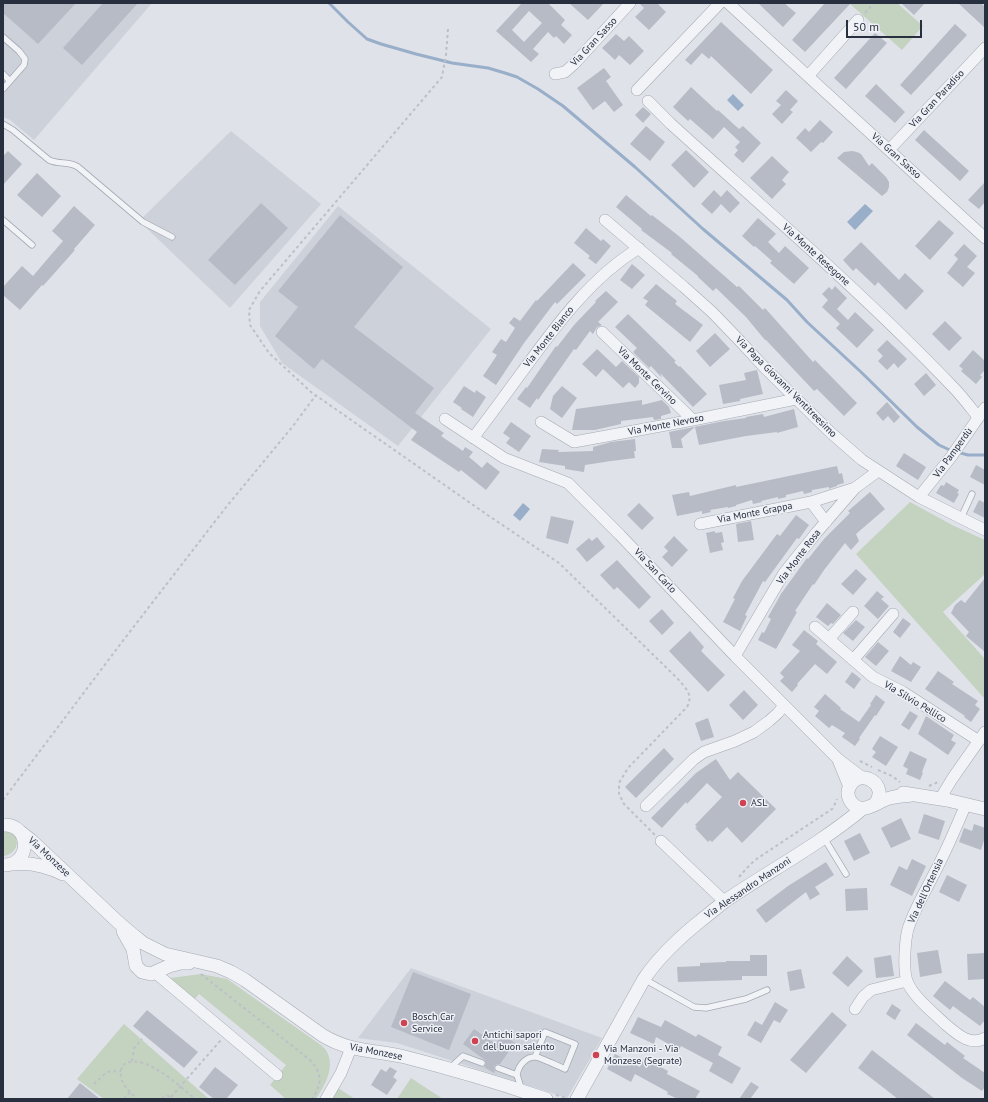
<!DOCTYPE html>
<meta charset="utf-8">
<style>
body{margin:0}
#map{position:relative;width:988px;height:1102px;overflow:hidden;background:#dfe2e8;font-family:"PT Sans",sans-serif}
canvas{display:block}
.frame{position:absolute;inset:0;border:4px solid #282f3f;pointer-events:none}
.scale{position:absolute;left:846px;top:20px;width:76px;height:18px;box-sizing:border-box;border:2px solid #282f3f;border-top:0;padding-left:5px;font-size:12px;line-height:14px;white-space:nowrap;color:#282f3f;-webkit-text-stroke:3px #eef1f6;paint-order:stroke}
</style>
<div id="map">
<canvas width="988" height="1102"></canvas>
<div class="frame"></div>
<div class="scale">50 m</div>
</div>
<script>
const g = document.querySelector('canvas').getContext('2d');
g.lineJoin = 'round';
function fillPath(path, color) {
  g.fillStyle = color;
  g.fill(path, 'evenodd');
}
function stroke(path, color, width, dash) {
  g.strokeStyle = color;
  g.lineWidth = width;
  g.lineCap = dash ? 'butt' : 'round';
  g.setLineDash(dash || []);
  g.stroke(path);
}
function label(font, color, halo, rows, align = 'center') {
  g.font = font + ' "PT Sans",sans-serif';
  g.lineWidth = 3;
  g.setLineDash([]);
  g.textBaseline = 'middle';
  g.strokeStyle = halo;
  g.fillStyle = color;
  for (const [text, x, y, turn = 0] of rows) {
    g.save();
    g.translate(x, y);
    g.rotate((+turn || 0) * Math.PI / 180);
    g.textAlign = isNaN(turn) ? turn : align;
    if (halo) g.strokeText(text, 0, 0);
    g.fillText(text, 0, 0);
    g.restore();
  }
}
fillPath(new Path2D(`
 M 3,3 L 152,3 L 34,140 L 10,120 L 3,117 Z
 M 231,131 L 321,204 L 230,308 L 139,221 Z
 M 338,206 L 491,329 L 398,446 L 282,363 L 260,326 L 260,302 Z
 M 411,968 L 602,1038 L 567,1098 L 397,1043 L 358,1038 Z`), '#cdd1da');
fillPath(new Path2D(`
 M 849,3 L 897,3 L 923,26 L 902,50 Z
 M 910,502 L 952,525 L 985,540 L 985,574 L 943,612 L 985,659 L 985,697 L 984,698 L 856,554 Z
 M 3,828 C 6,829 10,830 12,832 C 22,842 15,855 3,856 Z
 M 201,974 L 227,979 L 318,1043 C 321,1045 325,1048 327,1052 C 335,1068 325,1085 316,1099 L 286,1099 L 270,1085 L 286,1065 L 199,994 L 194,1000 L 170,978 Z
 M 124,1024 L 209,1099 L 104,1099 L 77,1079 Z
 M 411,1078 L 443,1099 L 397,1099 Z
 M 338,1088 L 355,1099 L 332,1099 Z`), '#c4d2c0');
fillPath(new Path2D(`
 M 733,94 L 744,105 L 738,111 L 727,100 Z
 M 865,204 L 873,211 L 855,230 L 847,222 Z
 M 523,503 L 530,509 L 520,521 L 513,515 Z`), '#99aec9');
stroke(new Path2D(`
 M 329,3 L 348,22 L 367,39 L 381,44 L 416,54 L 452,63 L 488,68 L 505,73 L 517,77 L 538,89 L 563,106 L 635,167 L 703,229 L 787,300 L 807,322 L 861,372 L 917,427 L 939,445 L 952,451
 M 957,452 L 968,455 L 985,455`), '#99aec9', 3);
fillPath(new Path2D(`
 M 3,3 L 76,3 L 38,44 L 3,13 Z
 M 103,3 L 138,3 L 82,65 L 63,48 Z
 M 520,3 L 548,3 L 565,20 L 561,25 L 572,35 L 564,44 L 556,36 L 554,38 L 548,32 L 533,49 L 539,54 L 531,62 L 496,31 L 521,4 ZM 529,11 L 542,23 L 524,42 L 512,30 Z
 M 569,3 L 604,3 L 588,20 Z
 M 639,3 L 657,3 L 666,12 L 649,30 L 635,17 L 644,8 Z
 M 758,3 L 784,3 L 796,13 L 783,27 Z
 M 825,3 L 851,3 L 805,52 L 792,40 Z
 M 901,3 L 925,3 L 914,15 Z
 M 958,3 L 981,3 L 985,7 L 985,28 Z
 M 721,22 L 773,70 L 751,94 L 711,56 L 709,59 L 702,53 L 691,65 L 685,60 Z
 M 955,24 L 967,35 L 911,95 L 900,85 Z
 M 875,33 L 887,43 L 846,89 L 834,78 Z
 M 616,34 L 624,41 L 629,36 L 644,51 L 630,65 L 619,55 L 615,60 L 602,48 Z
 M 604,68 L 611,77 L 606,81 L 623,105 L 614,112 L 605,101 L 593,110 L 577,88 Z
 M 876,84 L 905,112 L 895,123 L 865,96 Z
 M 691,87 L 717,111 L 718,110 L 739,129 L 743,126 L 761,143 L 743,163 L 734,155 L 738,150 L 735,147 L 740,142 L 724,127 L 713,139 L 690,119 L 688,121 L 673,107 Z
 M 786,90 L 798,101 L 790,110 L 793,112 L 782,124 L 772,114 L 781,105 L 776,101 Z
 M 643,107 L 651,114 L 643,123 L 635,115 Z
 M 820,120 L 833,132 L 823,143 L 821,142 L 811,152 L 796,138 L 805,128 L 809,132 Z
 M 646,126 L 665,142 L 650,161 L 630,144 Z
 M 924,130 L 969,171 L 960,181 L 915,140 Z
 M 686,150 L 709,172 L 694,188 L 671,165 Z
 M 8,151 L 22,164 L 3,185 L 3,156 Z
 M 852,151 L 857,152 L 861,154 L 869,166 L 872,163 L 886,177 L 889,182 L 889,187 L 887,192 L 882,196 L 837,158 L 844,152 Z
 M 772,156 L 789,172 L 782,180 L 786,184 L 772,199 L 750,178 Z
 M 37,173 L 61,196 L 42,217 L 17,195 Z
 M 985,182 L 985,202 L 979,209 L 968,200 Z
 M 714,190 L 721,197 L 727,190 L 740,203 L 730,213 L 721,204 L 712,214 L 701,204 Z
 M 626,195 L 651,216 L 652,215 L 680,237 L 737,287 L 739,286 L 763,310 L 765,308 L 813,362 L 815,360 L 857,403 L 844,416 L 817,389 L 814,391 L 766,340 L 765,340 L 746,317 L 716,288 L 713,291 L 698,277 L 698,276 L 671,254 L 672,253 L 641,230 L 642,229 L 616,207 Z
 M 261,203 L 288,228 L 235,285 L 208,260 Z
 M 74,206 L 95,225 L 74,249 L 75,250 L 43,286 L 42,285 L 20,310 L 3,295 L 3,287 L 22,266 L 33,276 L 50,256 L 63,241 L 52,231 Z
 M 340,215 L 403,267 L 354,327 L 434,388 L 415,413 L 444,433 L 441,436 L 463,451 L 465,447 L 473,452 L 469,457 L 482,468 L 487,462 L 500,472 L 486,490 L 461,470 L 459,472 L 411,440 L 417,432 L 322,359 L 314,369 L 275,336 L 298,307 L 278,291 Z
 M 758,218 L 776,234 L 768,242 L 779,253 L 785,246 L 809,268 L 794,284 L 770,263 L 772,261 L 755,246 L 754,247 L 742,236 Z
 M 939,220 L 954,233 L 930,260 L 915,246 Z
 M 586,228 L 601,241 L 603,239 L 611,246 L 596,264 L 588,258 L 590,256 L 574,243 Z
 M 861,242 L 899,280 L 905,273 L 924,291 L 906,310 L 878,282 L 875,286 L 856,268 L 853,271 L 843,260 Z
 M 964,244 L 977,256 L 967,267 L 975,273 L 963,287 L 947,273 L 958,259 L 954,255 Z
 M 573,263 L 586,275 L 557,304 L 555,302 L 524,343 L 496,385 L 483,376 L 497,355 L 492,352 L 501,339 L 506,342 L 515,328 L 509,323 L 514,317 L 520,321 L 536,300 L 537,301 Z
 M 632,264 L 645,275 L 632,289 L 620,280 Z
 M 656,284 L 677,301 L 675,304 L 703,325 L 690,342 L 645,305 L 648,301 L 643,298 Z
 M 835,286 L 847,298 L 837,309 L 848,320 L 855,312 L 874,330 L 857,348 L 836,328 L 840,324 L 822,307 L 828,300 L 822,294 L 829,287 L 832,290 Z
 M 606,291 L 618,302 L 598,322 L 602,325 L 597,327 L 593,334 L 590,331 L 576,350 L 574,349 L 538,400 L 537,398 L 530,408 L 517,399 L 526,387 L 527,388 L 556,346 L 557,347 L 574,325 L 596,302 L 595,301 Z
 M 628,314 L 664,349 L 676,361 L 674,362 L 679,367 L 680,366 L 707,394 L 693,407 L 660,373 L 662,378 L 651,366 L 649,368 L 633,352 L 637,348 L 615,327 Z
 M 945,321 L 962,338 L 949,351 L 932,334 Z
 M 715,333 L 730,349 L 710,367 L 696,351 Z
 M 887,340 L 907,359 L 898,368 L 894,363 L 887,370 L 878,361 L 883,356 L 877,350 Z
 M 597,349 L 616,367 L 622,361 L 639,377 L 639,383 L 635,388 L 629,382 L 623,388 L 603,369 L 596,377 L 582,364 Z
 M 973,350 L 985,361 L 985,370 L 980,375 L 982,377 L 976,384 L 961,371 L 963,369 L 959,366 Z
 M 757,370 L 763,394 L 740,399 L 740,401 L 723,404 L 719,385 L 746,380 L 744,373 Z
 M 926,373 L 936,385 L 924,396 L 914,384 Z
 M 464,386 L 475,393 L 476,390 L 486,397 L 473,417 L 461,409 L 462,408 L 453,402 Z
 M 562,386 L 577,398 L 562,418 L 550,409 L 553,396 Z
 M 642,400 L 642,405 L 662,400 L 669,407 L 671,413 L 661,416 L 661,419 L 654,420 L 653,417 L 621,421 L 621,424 L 595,430 L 572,430 L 576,409 Z
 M 887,402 L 900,417 L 894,423 L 888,416 L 883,421 L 876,413 Z
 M 794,409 L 798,427 L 777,433 L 777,432 L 746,436 L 699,445 L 695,427 L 681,439 L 683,448 L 672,448 L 669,432 L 724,421 L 746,418 L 746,417 L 763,414 L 764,417 Z
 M 511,422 L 531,436 L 519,452 L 506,443 L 510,438 L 503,433 Z
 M 635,439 L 636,451 L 634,451 L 635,458 L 611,461 L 585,465 L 584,472 L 565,469 L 565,466 L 539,462 L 542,449 L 559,450 L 558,452 L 593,451 L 593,447 L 611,442 Z
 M 904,453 L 926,467 L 918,480 L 896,466 Z
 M 976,465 L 985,470 L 985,485 L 970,477 Z
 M 837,466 L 839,474 L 842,473 L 844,483 L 837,485 L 837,486 L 831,488 L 829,489 L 829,487 L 812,490 L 812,492 L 804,494 L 803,491 L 786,495 L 786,497 L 778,499 L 778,497 L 761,501 L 762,502 L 753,504 L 752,500 L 736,505 L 736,506 L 728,508 L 728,507 L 710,510 L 711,512 L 702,514 L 702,511 L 677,516 L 672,495 L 689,492 L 690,496 L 736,485 L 736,487 Z
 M 946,482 L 959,490 L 957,493 L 959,494 L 954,503 L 936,493 L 941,485 L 944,486 Z
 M 870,492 L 885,509 L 856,534 L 859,541 L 851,550 L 845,543 L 824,570 L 814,585 L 813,584 L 795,611 L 797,612 L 776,649 L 758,640 L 762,632 L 764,633 L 771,619 L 768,617 L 781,594 L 807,558 L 808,559 L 824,539 L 850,513 L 848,511 Z
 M 979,500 L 985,503 L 985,518 L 973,512 Z
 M 639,503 L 654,518 L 642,530 L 627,515 Z
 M 796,515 L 809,525 L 799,539 L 797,538 L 765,582 L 763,581 L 745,615 L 747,616 L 740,631 L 723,622 L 735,599 L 733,598 L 742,581 L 777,534 L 780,536 Z
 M 551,516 L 574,521 L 568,544 L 546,538 Z
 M 751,521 L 754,540 L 738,542 L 736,524 Z
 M 715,531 L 715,533 L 722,532 L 724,542 L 721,543 L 723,550 L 710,553 L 706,533 Z
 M 674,536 L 688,550 L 672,567 L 662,557 L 668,551 L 664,547 Z
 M 597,537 L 605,547 L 587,562 L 576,549 L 589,538 L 592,541 Z
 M 617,560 L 651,597 L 639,609 L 617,587 L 614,590 L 600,575 Z
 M 856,569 L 867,579 L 853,595 L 841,584 Z
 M 985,578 L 985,652 L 966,636 L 969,632 L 951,613 L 955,605 L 961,600 L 965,603 Z
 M 877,591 L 884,597 L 881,599 L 889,606 L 878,619 L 864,606 Z
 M 827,603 L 841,615 L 833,624 L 831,623 L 828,626 L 816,617 Z
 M 662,609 L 674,623 L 662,635 L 649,621 Z
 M 903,618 L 911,624 L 900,638 L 893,632 Z
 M 856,620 L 865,627 L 853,641 L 843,633 Z
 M 804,630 L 818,641 L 816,644 L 837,662 L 827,674 L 815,664 L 797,684 L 798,685 L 792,692 L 780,681 L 784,677 L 780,673 L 800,651 L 792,645 Z
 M 690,631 L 704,647 L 701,651 L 725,675 L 708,692 L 669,651 Z
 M 878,642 L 889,651 L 876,666 L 865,657 Z
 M 900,656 L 911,665 L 913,662 L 921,667 L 911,682 L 891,671 Z
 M 938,671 L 954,682 L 952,684 L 978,701 L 975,705 L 980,709 L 971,722 L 964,717 L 965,716 L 925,689 Z
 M 852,672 L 861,679 L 854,689 L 845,682 Z
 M 744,690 L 758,705 L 743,720 L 729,705 Z
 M 825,694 L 841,708 L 840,709 L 859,722 L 871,705 L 870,704 L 876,695 L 885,702 L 876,716 L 875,715 L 859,738 L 860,739 L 855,746 L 842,737 L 845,733 L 832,725 L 829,728 L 815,716 L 819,711 L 814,707 Z
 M 910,711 L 918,716 L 909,730 L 901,725 Z
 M 926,716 L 954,735 L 951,740 L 956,743 L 948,755 L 918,734 Z
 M 708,718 L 714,737 L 701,741 L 695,723 Z
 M 880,736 L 898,747 L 886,766 L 872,757 L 876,752 L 872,749 Z
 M 664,748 L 674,759 L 636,798 L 625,787 Z
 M 910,751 L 927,759 L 922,772 L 923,773 L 920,780 L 906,774 L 908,769 L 903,766 Z
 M 716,759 L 730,780 L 738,772 L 776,809 L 742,843 L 727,827 L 712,842 L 710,840 L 708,842 L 695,828 L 697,827 L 695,825 L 722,797 L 707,783 L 687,804 L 686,802 L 662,828 L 651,818 L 696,773 Z
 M 924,814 L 945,821 L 939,840 L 918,833 Z
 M 901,818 L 911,839 L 891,848 L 881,828 Z
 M 974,824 L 985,828 L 985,837 L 981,850 L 959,842 L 964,828 L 972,831 Z
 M 860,833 L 870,853 L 854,861 L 844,841 Z
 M 912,859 L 926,866 L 912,896 L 890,885 L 899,866 L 907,870 Z
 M 826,862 L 834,875 L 815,887 L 820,894 L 810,900 L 806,892 L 766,923 L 756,910 L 788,886 Z
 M 947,875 L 967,885 L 959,902 L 939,892 Z
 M 867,888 L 868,910 L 846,911 L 845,889 Z
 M 938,950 L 942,973 L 920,977 L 917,953 Z
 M 985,953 L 985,979 L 968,980 L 967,954 Z
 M 750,955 L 767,955 L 767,976 L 742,976 L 742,980 L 678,982 L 677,967 L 700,966 L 700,963 L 726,962 L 726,961 L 750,961 Z
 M 891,955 L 894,976 L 876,978 L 874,958 Z
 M 847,956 L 863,971 L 848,987 L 832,973 Z
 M 801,969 L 805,988 L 790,991 L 787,972 Z
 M 413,972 L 471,994 L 449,1050 L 391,1027 Z
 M 945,981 L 970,1000 L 973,997 L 985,1007 L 985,1020 L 980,1026 L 953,1006 L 950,1010 L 933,996 Z
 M 775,1002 L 788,1010 L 780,1023 L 774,1020 L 761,1043 L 747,1035 L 755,1021 L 762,1025 Z
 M 892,1004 L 901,1010 L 895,1020 L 886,1014 Z
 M 147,1010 L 198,1052 L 184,1068 L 133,1026 Z
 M 832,1012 L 847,1025 L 806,1073 L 790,1060 Z
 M 638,1017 L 661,1027 L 665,1020 L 696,1037 L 698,1034 L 722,1047 L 718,1055 L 741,1068 L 732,1084 L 709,1071 L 713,1063 L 681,1046 L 679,1050 L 656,1037 L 654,1044 L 630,1033 Z
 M 916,1023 L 945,1045 L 947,1042 L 965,1056 L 963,1058 L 985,1073 L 985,1087 L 982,1091 L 962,1078 L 907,1035 Z
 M 474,1029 L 496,1044 L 502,1034 L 515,1043 L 500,1064 L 497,1064 L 494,1066 L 494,1069 L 495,1071 L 494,1073 L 484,1067 L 486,1064 L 485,1060 L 463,1044 Z
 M 872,1050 L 935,1099 L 898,1099 L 858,1068 Z
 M 615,1054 L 640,1067 L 644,1058 L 668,1071 L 667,1074 L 700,1091 L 695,1099 L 678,1099 L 667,1094 L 668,1092 L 635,1074 L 631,1082 L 607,1069 Z
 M 215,1067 L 238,1085 L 226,1099 L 214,1099 L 199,1087 Z
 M 390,1067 L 397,1071 L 393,1077 L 397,1080 L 387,1095 L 371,1085 L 381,1069 L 386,1072 Z
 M 751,1082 L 759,1087 L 750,1099 L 739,1099 Z
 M 80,1083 L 100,1099 L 67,1099 Z`), '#b6bbc5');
const service = new Path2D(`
 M 3,37 L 19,51 L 25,59 L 24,65 L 3,89
 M 3,74 L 10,81
 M 3,124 L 13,130 L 49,160 C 60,165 69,161 78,167 L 143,222 L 172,237
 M 3,220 L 32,245
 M 961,518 L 972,494
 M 824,838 L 846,874
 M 644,979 L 694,1007 L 706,1008 L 746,999 L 767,990
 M 450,1068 L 463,1056 L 482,1063
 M 498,1068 L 517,1075 L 522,1091
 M 517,1075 C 518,1066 526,1056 536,1057 C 542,1058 558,1066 565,1069 L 575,1044 L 545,1032 L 535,1057`);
const minor = new Path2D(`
 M 728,3 L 985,238
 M 555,74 L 565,72 L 574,64 L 630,3
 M 808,76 L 858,20
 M 637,90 L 720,3
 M 648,101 L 671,124 C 766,210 864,294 953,387 C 962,396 970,407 978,417
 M 889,150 L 985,48
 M 605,220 L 684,287 L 712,312 L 739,340 L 764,367 L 830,432 L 862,460 L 919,497 L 985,530
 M 602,332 L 693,420
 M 445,419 L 504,458 L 568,483 L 620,535 L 735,656 L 838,759 L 863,778
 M 541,422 L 574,442 L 693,420 L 796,399
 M 473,438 C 490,416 506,394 522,372 C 555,327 590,278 639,248
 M 919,497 L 951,457 L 985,408
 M 811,502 L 826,522
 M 700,524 L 811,502 L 855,488
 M 815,627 L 873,677 L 903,692 L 979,741
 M 829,639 L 853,612
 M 735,656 L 784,573 L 817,532 L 855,488 L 878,471
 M 853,660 L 893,614
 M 838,760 L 849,787
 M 940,799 L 952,779 L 985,732
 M 966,804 C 956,828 946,851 934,874 C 925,892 914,910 908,929 C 905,940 903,970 907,981 C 913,997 933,1012 945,1024 C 956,1033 970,1047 985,1038
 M 646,806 L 694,759 L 704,752 L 735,741 L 754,732 L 769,721 L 778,713 L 784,705
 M 661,841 L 725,902
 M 156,971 L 159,976 L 277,1075
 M 855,1009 L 863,997 L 871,990 L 907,981
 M 326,1099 L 341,1073 L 351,1048`);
const tertiary = new Path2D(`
 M 903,793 L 947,800 L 985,809
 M 874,805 C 892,785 858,765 849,788 C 847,792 848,798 851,802 C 862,817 877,801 890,798 C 897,796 904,796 911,795
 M 3,825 C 31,823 32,866 3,865
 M 18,830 L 32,841 L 119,923 L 132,934 L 143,943 L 165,954 L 217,966 L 231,972 L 245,980 L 322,1035 C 349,1052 375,1050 405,1057 C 452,1069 500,1083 546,1099
 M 12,864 C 30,862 47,866 63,874
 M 123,931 L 133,949 L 136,966 L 142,972 L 151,974 L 169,966 L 181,963 L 189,963
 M 577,1099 L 644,979 C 658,958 675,942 694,926 C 704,918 715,909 725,901 C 771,870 820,844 862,809`);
stroke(service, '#a4a9b2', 7);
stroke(minor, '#a4a9b2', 12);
stroke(tertiary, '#a4a9b2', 14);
stroke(new Path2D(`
 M 865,13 L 874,3
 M 448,29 L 446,55 L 442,77 L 260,291 L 249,310 L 250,325 L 269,353 L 311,392 L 489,516 L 559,563 L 678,679 C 685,688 694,694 687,707 L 628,768 L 619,783 L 619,794 L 624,804 L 655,835
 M 860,761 L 872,767
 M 878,770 L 892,776 L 900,782
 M 929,786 L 938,782
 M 3,800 L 125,638 L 227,506 L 293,426 L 316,395
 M 739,877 L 746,869 L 755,860 L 832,809 L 836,802 L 837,799
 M 201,974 L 310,1060 C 323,1075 322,1083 312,1099
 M 132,1061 L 134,1048 L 142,1039
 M 94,1084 L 107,1072 L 121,1071
 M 130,1092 C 124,1086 120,1080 121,1070 C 122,1066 124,1063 129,1062 C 149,1057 181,1087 195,1099
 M 556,1095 L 567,1098
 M 171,1097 L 221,1040
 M 124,1099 L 130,1092 L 137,1099
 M 162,1099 C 164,1095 169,1095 172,1099
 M 347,1099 L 348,1099`), '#bdc0c7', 2, [3, 3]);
stroke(service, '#f1f3f7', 5.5);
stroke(minor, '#f1f3f7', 11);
stroke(tertiary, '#f1f3f7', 13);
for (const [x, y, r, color] of [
 [743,803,4,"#cf4252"],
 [404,1023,4,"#cf4252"],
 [475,1041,4,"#cf4252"],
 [596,1055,4,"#cf4252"]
]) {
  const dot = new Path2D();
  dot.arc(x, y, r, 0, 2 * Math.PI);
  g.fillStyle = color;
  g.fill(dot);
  stroke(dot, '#eef1f6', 1.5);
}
label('10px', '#282f3f', '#eef1f6', [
 ["Via Gran Sasso",594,42,-47],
 ["Via Gran Paradiso",937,99,-47],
 ["Via Gran Sasso",896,156,42],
 ["Via Monte Resegone",816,255,42],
 ["Via Monte Bianco",549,337,-52],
 ["Via Monte Cervino",647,376,44],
 ["Via Papa Giovanni Ventitreesimo",786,387,45],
 ["Via Monte Nevoso",666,425,-11],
 ["Via Pamperdù",953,453,-54],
 ["Via Monte Grappa",755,513,-11],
 ["Via Monte Rosa",799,557,-53],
 ["Via San Carlo",655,571,47],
 ["Via Silvio Pellico",915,702,31],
 ["Via Monzese",49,857,43],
 ["Via Alessandro Manzoni",748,888,-34],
 ["Via dell'Ortensia",926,891,-65],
 ["Via Monzese",376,1052,11]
]);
label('10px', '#282f3f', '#eef1f6', [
 ["ASL",751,803],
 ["Bosch Car",412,1017],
 ["Service",412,1029],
 ["Antichi sapori",483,1035],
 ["del buon salento",483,1047],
 ["Via Manzoni - Via",604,1049],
 ["Monzese (Segrate)",604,1061]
], 'left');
</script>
